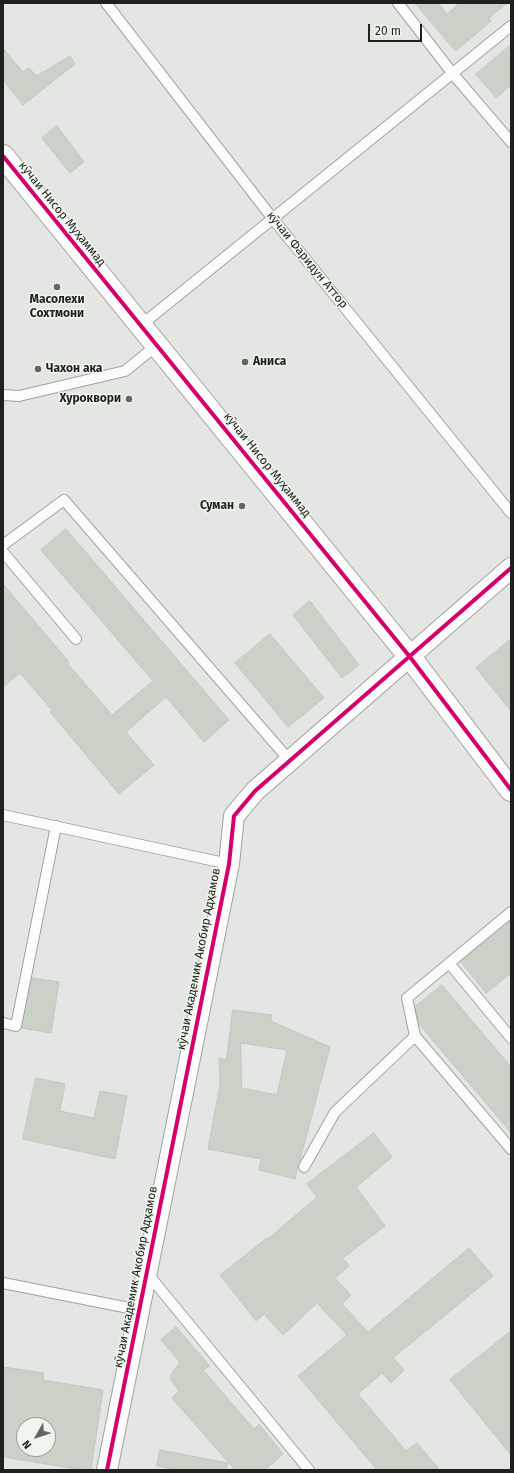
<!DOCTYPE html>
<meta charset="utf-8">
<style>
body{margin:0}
#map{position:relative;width:514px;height:1473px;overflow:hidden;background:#e3e6e2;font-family:"Fira Sans",sans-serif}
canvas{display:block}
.frame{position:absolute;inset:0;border:4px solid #1f211e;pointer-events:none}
.north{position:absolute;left:16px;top:1417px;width:40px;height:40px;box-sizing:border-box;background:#eff5ed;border:1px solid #9ca09a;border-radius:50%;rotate:231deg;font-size:11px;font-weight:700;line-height:16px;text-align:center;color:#1f211e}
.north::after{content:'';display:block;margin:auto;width:14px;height:18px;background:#646663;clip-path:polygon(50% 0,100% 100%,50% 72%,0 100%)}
.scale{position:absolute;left:368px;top:24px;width:54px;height:18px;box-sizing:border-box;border:2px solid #1f211e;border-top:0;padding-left:5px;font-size:12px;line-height:14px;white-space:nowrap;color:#1f211e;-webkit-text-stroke:3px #eff5ed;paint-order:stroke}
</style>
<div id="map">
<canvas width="514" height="1473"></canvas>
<div class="frame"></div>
<div class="north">N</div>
<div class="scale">20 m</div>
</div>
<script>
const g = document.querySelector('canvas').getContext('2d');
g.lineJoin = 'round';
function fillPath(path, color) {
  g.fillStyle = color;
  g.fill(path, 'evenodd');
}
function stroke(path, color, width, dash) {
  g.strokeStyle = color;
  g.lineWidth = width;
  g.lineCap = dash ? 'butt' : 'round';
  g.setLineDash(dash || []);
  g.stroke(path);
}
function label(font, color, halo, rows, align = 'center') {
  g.font = font + ' "Fira Sans",sans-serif';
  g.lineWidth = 3;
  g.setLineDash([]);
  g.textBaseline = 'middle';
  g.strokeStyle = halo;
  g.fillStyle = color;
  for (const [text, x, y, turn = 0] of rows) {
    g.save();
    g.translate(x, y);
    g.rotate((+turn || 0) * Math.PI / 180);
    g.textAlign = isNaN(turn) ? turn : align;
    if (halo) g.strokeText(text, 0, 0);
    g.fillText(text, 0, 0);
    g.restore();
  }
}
const building = new Path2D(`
 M 415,3 L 438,3 L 447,14 L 460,3 L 507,3 L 489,18 L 491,21 L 456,51 Z
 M 511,45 L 511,85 L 496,98 L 476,74 Z
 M 3,48 L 23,72 L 29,68 L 37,76 L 70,56 L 75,64 L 23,105 L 3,80 Z
 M 57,126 L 84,162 L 70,173 L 42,138 Z
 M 66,529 L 229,720 L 204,742 L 166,697 L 126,732 L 154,765 L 119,794 L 50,712 L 52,710 L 20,673 L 3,687 L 3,584 L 69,662 L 68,664 L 112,715 L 153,681 L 41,550 Z
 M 310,601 L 359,665 L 342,678 L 293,615 Z
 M 270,634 L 324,698 L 288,727 L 235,663 Z
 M 511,639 L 511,711 L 476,668 Z
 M 511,920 L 511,973 L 486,993 L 461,962 Z
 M 32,978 L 59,982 L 51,1033 L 22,1028 Z
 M 442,985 L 511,1067 L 511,1133 L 419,1024 L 415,1007 Z
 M 233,1010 L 272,1015 L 271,1021 L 330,1047 L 300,1160 L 298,1164 L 295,1179 L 259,1170 L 261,1159 L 208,1149 L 220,1084 L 219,1058 L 226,1060 ZM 241,1043 L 287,1050 L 277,1095 L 242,1088 Z
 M 36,1078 L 65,1084 L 60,1111 L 94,1118 L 100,1091 L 127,1096 L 115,1159 L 23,1139 Z
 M 374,1133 L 392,1157 L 356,1187 L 385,1226 L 343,1258 L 349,1266 L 335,1278 L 351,1295 L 342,1304 L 368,1332 L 469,1248 L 493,1276 L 393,1358 L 404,1370 L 391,1383 L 382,1373 L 358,1394 L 406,1451 L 417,1443 L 440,1470 L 377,1470 L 298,1376 L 347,1335 L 317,1303 L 283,1335 L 264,1314 L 256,1321 L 220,1275 L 267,1238 L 268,1239 L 317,1197 L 307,1184 Z
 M 176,1327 L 210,1366 L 203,1370 L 254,1429 L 259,1424 L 283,1454 L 265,1470 L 235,1470 L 172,1398 L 179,1391 L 171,1380 L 171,1375 L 180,1362 L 161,1340 Z
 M 511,1331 L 511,1455 L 450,1380 Z
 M 3,1367 L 44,1373 L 43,1380 L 103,1390 L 91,1470 L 83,1470 L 3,1457 ZM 24,1425 L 48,1425 L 48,1449 L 24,1449 Z
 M 160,1450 L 228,1463 L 227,1470 L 180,1470 L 157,1466 Z`);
fillPath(building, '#cad2c8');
stroke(building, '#c3c6c3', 1);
const service = new Path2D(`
 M 106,3 L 273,219 L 511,513
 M 398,3 L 453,74 L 511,142
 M 140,326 L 511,26
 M 3,395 L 19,396 L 125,371 L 156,346
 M 3,545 L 64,500 L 290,761
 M 3,552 L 76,639
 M 3,815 L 229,864
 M 511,912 L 407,998 L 415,1036 L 511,1149
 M 449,963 L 511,1038
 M 3,1023 L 16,1026 L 56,826
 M 304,1167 L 335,1112 L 415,1036
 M 147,1273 L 309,1470
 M 3,1283 L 139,1310`);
const minor = new Path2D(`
 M 107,1470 L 229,864 L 234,816 L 255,791 L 511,568`);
const tertiary = new Path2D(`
 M 3,156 L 410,657 L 511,790`);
stroke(service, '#a0a39f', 12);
stroke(minor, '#a0a39f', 22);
stroke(tertiary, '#a0a39f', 24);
stroke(service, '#fbfbfb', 10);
stroke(minor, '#fbfbfb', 20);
stroke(tertiary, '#fbfbfb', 22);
stroke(new Path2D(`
 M 3,156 L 410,657 L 511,790
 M 107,1470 L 229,864 L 234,816 L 255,791 L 511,568`), '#d6006c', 4);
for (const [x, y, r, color] of [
 [57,287,4,"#646663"],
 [245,362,4,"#646663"],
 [38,369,4,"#646663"],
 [129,399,4,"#646663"],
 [242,506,4,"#646663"]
]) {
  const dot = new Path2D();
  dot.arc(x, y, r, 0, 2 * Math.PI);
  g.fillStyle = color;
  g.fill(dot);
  stroke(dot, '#eff5ed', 1.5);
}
label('12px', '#1f211e', '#eff5ed', [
 ["кӯчаи Нисор Муҳаммад",62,214,51],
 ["кӯчаи Фаридун Аттор",307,260,51],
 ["кӯчаи Нисор Муҳаммад",267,465,51],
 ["кӯчаи Академик Акобир Адҳамов",199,959,-79],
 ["кӯчаи Академик Акобир Адҳамов",136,1277,-79]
]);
label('bold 12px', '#1f211e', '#eff5ed', [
 ["Масолехи",57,300,"center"],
 ["Сохтмони",57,314,"center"],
 ["Аниса",253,362],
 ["Чахон ака",46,369],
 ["Хуроквори",121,399,"right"],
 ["Суман",234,506,"right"]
], 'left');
</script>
